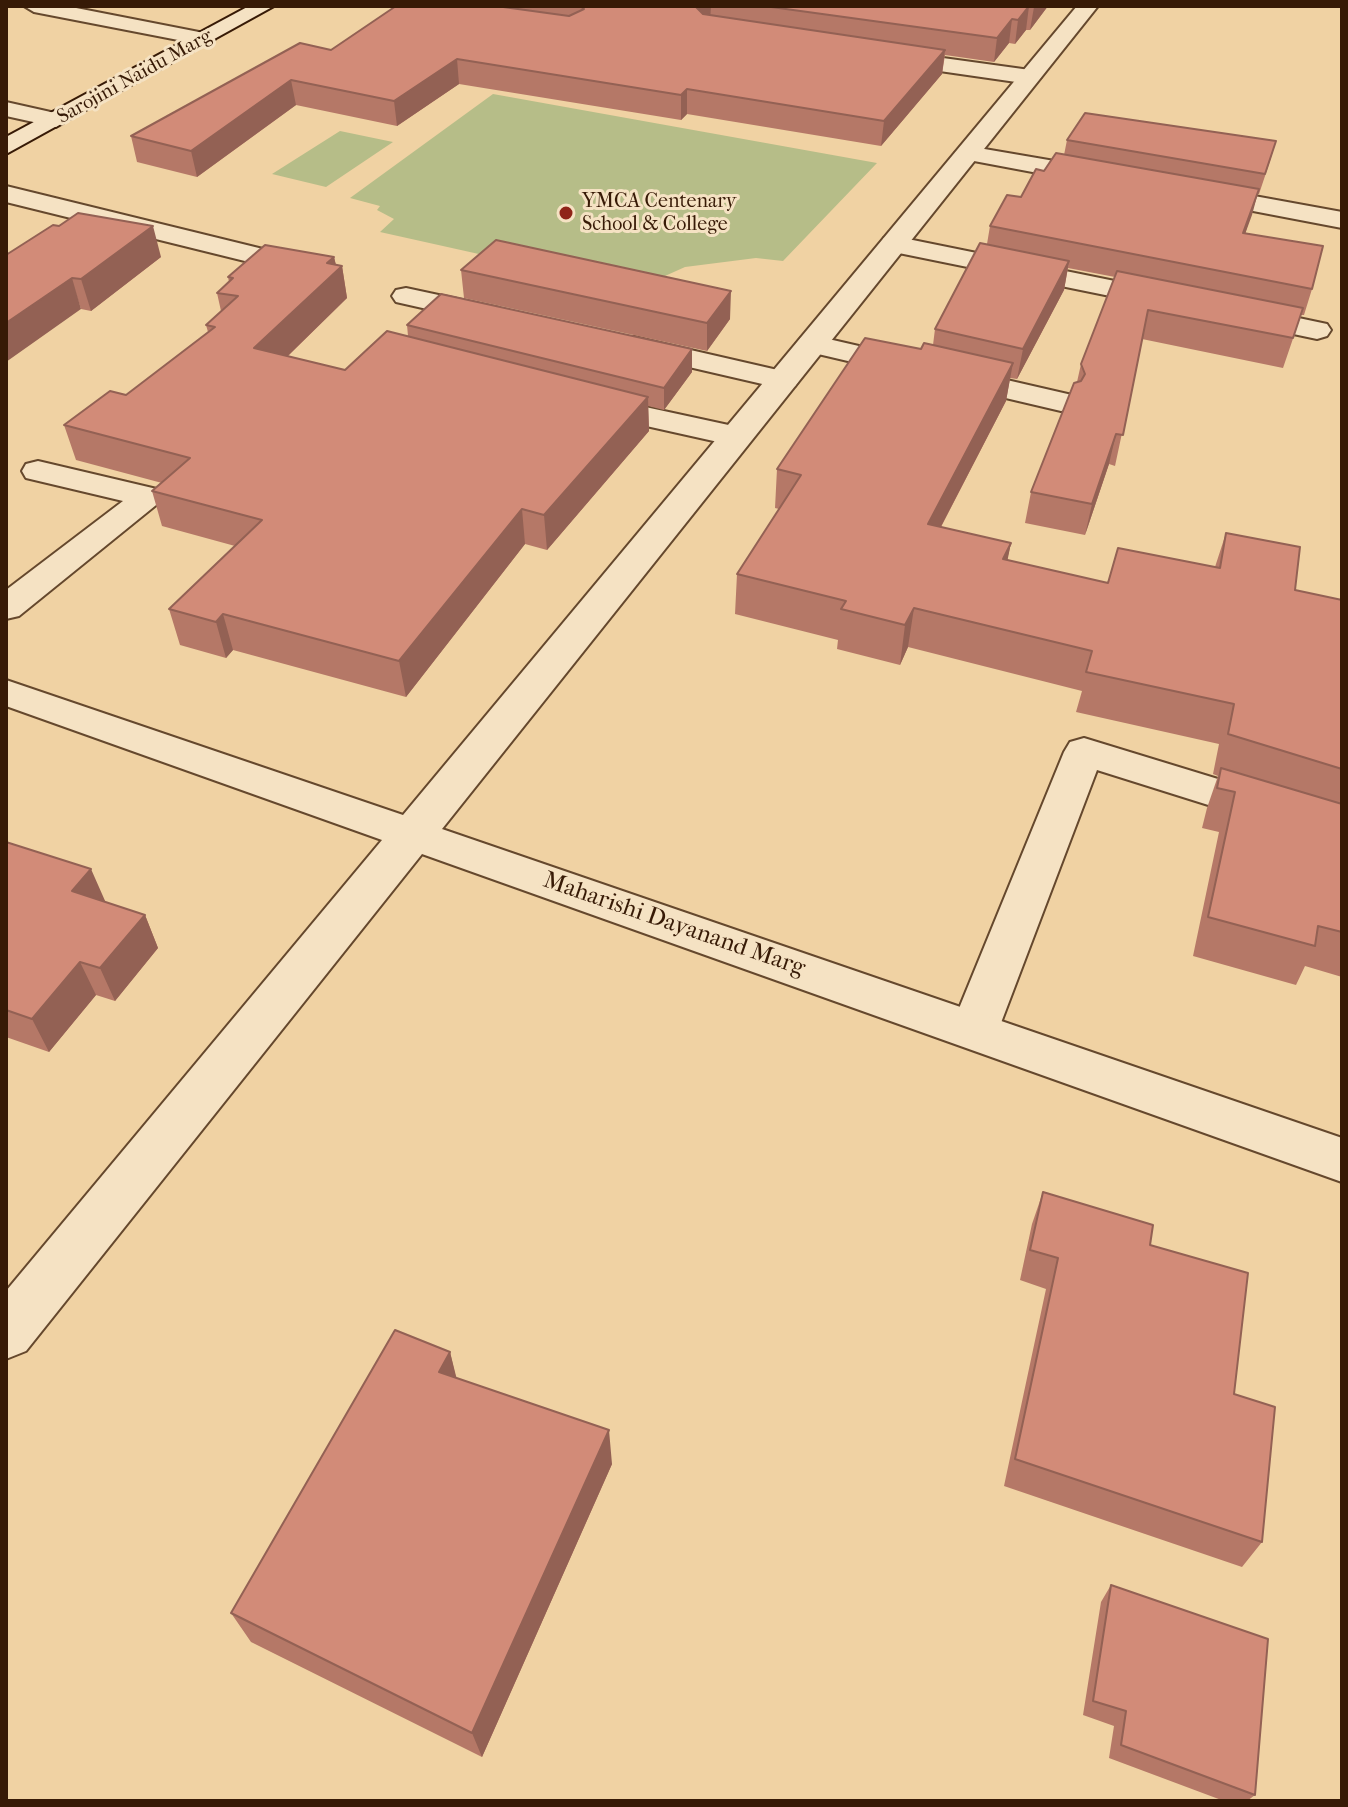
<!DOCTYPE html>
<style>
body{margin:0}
#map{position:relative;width:1348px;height:1807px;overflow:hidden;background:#f0d2a3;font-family:"IM FELL French Canon",serif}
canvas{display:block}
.frame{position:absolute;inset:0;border:8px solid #371a06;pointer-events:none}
</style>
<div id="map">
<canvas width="1348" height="1807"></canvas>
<div class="frame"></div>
</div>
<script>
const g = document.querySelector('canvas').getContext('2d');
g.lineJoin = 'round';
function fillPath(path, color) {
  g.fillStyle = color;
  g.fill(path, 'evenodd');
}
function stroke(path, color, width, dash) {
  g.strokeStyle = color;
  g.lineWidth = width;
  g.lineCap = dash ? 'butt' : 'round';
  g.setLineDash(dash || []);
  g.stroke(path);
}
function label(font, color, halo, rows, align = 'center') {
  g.font = font + ' "IM FELL French Canon",serif';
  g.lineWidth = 6;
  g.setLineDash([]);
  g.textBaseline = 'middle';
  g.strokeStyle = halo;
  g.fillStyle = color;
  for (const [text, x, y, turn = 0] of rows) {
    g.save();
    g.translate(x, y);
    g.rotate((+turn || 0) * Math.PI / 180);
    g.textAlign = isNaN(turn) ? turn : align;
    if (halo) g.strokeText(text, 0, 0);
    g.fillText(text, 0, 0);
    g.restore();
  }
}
fillPath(new Path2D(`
 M 493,94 L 877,163 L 783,261 L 756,258 L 685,267 L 636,289 L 380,232 L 394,219 L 377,210 L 380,206 L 350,198 Z
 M 340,131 L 393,142 L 326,187 L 272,174 Z`), '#b6bd88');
const minor = new Path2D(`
 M 24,6 L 66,6 L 204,33 L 215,39 L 204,45 L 34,12 Z
 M 885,50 L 1030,70 L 1041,77 L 1030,84 L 877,62 L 874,57 Z
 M 6,102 L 64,115 L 68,120 L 56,127 L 6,116 Z
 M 967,146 L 1107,170 L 1120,178 L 1107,186 L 958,158 L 955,153 Z
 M 1194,185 L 1342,212 L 1342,228 L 1185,198 L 1181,193 L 1185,188 Z
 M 6,186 L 267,250 L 271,256 L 267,262 L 257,264 L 6,202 Z
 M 893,236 L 1169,292 L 1179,294 L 1183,300 L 1179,306 L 1169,308 L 884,250 L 880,244 L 884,238 Z
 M 406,288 L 499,308 L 503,314 L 499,320 L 489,323 L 396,302 L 392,296 L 396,290 Z
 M 1237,305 L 1327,324 L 1331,330 L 1327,336 L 1317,339 L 1227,320 L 1223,314 L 1227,308 Z
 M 811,335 L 1072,395 L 1076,402 L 1072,409 L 1061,411 L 801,350 L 796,344 L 801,338 Z
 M 634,337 L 795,374 L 799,380 L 795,386 L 784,389 L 624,352 L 619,346 L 624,340 Z
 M 590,395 L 747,429 L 752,436 L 747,443 L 736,446 L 579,411 L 575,404 L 579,397 Z
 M 38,461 L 161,490 L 166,497 L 19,616 L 6,619 L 6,590 L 123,501 L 26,478 L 22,471 L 26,464 Z
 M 1084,738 L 1342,817 L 1342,847 L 1097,770 L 999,1028 L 992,1041 L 975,1047 L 958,1041 L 951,1028 L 1064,752 L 1070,742 Z`);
const tertiary = new Path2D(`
 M 1077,6 L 1098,6 L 442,829 L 1342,1138 L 1342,1182 L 422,854 L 26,1351 L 6,1359 L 6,1291 L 382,840 L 6,706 L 6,680 L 403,815 Z`);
const secondary = new Path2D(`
 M 249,6 L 274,6 L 6,154 L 6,137 Z`);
stroke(minor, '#65482d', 4);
stroke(tertiary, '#65482d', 4);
stroke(secondary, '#371a06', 4);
fillPath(minor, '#f5e2c3');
fillPath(tertiary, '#f5e2c3');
fillPath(secondary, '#f5e2c3');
fillPath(new Path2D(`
 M 396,6 L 1048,6 L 1030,30 L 1026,30 L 1015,44 L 1009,43 L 994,62 L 945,55 L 942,74 L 881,146 L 687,114 L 681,120 L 459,84 L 397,126 L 296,105 L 197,177 L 137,162 L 131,136 L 331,50 Z
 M 1067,140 L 1276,141 L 1270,161 L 1259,194 L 1257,194 L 1245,234 L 1312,289 L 1304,315 L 1301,315 L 1283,368 L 1142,339 L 1115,466 L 1109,464 L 1085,535 L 1025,523 L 1031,492 L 1077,382 L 1081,364 L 1115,277 L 1068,268 L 1064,290 L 1017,379 L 1010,378 L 1006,401 L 941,527 L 1011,543 L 1007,560 L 1108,583 L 1215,567 L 1226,533 L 1295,590 L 1342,600 L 1342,977 L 1305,966 L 1296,985 L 1193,956 L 1219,832 L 1202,828 L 1207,808 L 1218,776 L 1213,774 L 1219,744 L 1076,712 L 1082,691 L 908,647 L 900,665 L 837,649 L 838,640 L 735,614 L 737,574 L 779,509 L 775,508 L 777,469 L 921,349 L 933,345 L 935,329 L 987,244 L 990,226 L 1021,197 L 1044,171 L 1064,155 Z
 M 53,225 L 161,257 L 91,311 L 81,309 Z
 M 334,257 L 336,265 L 342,266 L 347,298 L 288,356 L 345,370 L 408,336 L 407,325 L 692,372 L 664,410 L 648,406 L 649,431 L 547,550 L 525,544 L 406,697 L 233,650 L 226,658 L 180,645 L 169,609 L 235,546 L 162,526 L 152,491 L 162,483 L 76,460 L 64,425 L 126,395 L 208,332 L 206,325 L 221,311 L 217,293 L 229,282 L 228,277 Z
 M 461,270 L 730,319 L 707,351 L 464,298 Z
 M 6,842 L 105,902 L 145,915 L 158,948 L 115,1001 L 96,995 L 49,1052 L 6,1037 Z
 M 1043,1192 L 1150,1245 L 1234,1394 L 1262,1542 L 1242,1567 L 1004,1486 L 1046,1289 L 1020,1280 L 1032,1224 Z
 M 450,1352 L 456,1378 L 612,1464 L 482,1757 L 251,1642 L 231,1613 Z
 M 1111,1585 L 1255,1795 L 1247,1801 L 1224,1801 L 1109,1758 L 1114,1726 L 1083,1715 L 1101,1602 Z`), '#b57867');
fillPath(new Path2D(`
 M 698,6 L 711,6 L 710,22 L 696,7 Z
 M 1029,6 L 1026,30 L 1015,44 L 1018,20 Z
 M 1034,6 L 1048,6 L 1030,30 L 1034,7 Z
 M 1012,19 L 1009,43 L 994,62 L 997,38 Z
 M 945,50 L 942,74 L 881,146 L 884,121 Z
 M 457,59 L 459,84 L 397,126 L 394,101 Z
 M 291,80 L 296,105 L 197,177 L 191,151 Z
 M 687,89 L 687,114 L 681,120 L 681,95 Z
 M 1259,189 L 1252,215 L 1236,259 L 1243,233 Z
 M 153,226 L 161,257 L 91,311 L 81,279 Z
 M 334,257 L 337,270 L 342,266 L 347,298 L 261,382 L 254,348 Z
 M 1069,261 L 1064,290 L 1017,379 L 1023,349 Z
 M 72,278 L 81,309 L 6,362 L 6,323 Z
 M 731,291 L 730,319 L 707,351 L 707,323 Z
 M 692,349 L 692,372 L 664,410 L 664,388 Z
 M 1013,363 L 1006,401 L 922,563 L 928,524 Z
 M 648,397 L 649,431 L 547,550 L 544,515 Z
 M 1116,434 L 1109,464 L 1085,535 L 1092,504 Z
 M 522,509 L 525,544 L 406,697 L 399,661 Z
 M 1011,543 L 1003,582 L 1003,559 Z
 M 914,608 L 908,647 L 900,665 L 905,625 Z
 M 223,614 L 233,650 L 226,658 L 216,622 Z
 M 91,869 L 106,903 L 72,891 Z
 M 145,915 L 158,948 L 115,1001 L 100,968 Z
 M 80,962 L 96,995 L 49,1052 L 32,1019 Z
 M 450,1352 L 459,1388 L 439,1372 Z
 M 609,1430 L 612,1464 L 482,1757 L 472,1733 Z`), '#936154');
const building = new Path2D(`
 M 396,6 L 496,6 L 569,16 L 584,9 L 580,6 L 698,6 L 696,7 L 703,14 L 945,50 L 884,121 L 687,89 L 681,95 L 457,59 L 394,101 L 291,80 L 191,151 L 131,136 L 300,43 L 331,50 Z
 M 764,6 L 1034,6 L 1029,6 L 1018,20 L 1012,19 L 997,38 Z
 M 1085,113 L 1276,141 L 1265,174 L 1067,140 Z
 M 1056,153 L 1259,189 L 1243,233 L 1323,246 L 1312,289 L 990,226 L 1007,195 L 1021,197 L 1036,169 L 1044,171 Z
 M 78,213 L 153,226 L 81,279 L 72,278 L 6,323 L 6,255 L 53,225 L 59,226 Z
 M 496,240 L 731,291 L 707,323 L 461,270 Z
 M 980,243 L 1069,261 L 1023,349 L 935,329 Z
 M 265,245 L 334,257 L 327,263 L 342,266 L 254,348 L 345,370 L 387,331 L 648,397 L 544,515 L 522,509 L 399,661 L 223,614 L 216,622 L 169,609 L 262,520 L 152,491 L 190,458 L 64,425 L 110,391 L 126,395 L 215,327 L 206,325 L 238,296 L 217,293 L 233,278 L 228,277 Z
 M 1117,271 L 1303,308 L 1293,338 L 1148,310 L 1123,435 L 1116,434 L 1092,504 L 1031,492 L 1074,383 L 1081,381 L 1085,374 L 1081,364 Z
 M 441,294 L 692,349 L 664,388 L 407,325 Z
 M 865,338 L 921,349 L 924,343 L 1013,363 L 928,524 L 1011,543 L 1003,559 L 1108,583 L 1118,548 L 1220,568 L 1226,533 L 1300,547 L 1295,590 L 1342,600 L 1342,769 L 1228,734 L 1234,704 L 1086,672 L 1092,651 L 914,608 L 905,625 L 841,609 L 846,601 L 737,574 L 801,475 L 777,469 Z
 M 1221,768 L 1342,804 L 1342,932 L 1318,926 L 1315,946 L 1208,917 L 1235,792 L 1217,788 Z
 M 6,842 L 91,869 L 72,891 L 145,915 L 100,968 L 80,962 L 32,1019 L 6,1010 Z
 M 1043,1192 L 1153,1225 L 1150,1245 L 1248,1273 L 1234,1394 L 1275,1407 L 1262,1542 L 1015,1459 L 1058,1258 L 1030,1250 Z
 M 395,1330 L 450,1352 L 439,1372 L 609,1430 L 472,1733 L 231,1613 Z
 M 1111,1585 L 1268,1639 L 1255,1795 L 1121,1745 L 1126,1711 L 1093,1701 Z`);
fillPath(building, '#d28b78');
stroke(building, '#936154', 2);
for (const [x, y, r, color] of [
 [566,213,8,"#8f2418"]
]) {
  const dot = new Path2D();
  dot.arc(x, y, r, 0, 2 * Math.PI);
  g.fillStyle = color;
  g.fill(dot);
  stroke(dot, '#f5e2c3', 3);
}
label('20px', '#371a06', '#f5e2c3', [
 ["Sarojini Naidu Marg",135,77,-29]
]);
label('20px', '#371a06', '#f5e2c3', [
 ["YMCA Centenary",582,202],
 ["School & College",582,225]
], 'left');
label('24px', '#371a06', '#f5e2c3', [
 ["Maharishi Dayanand Marg",674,925,19]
]);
</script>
